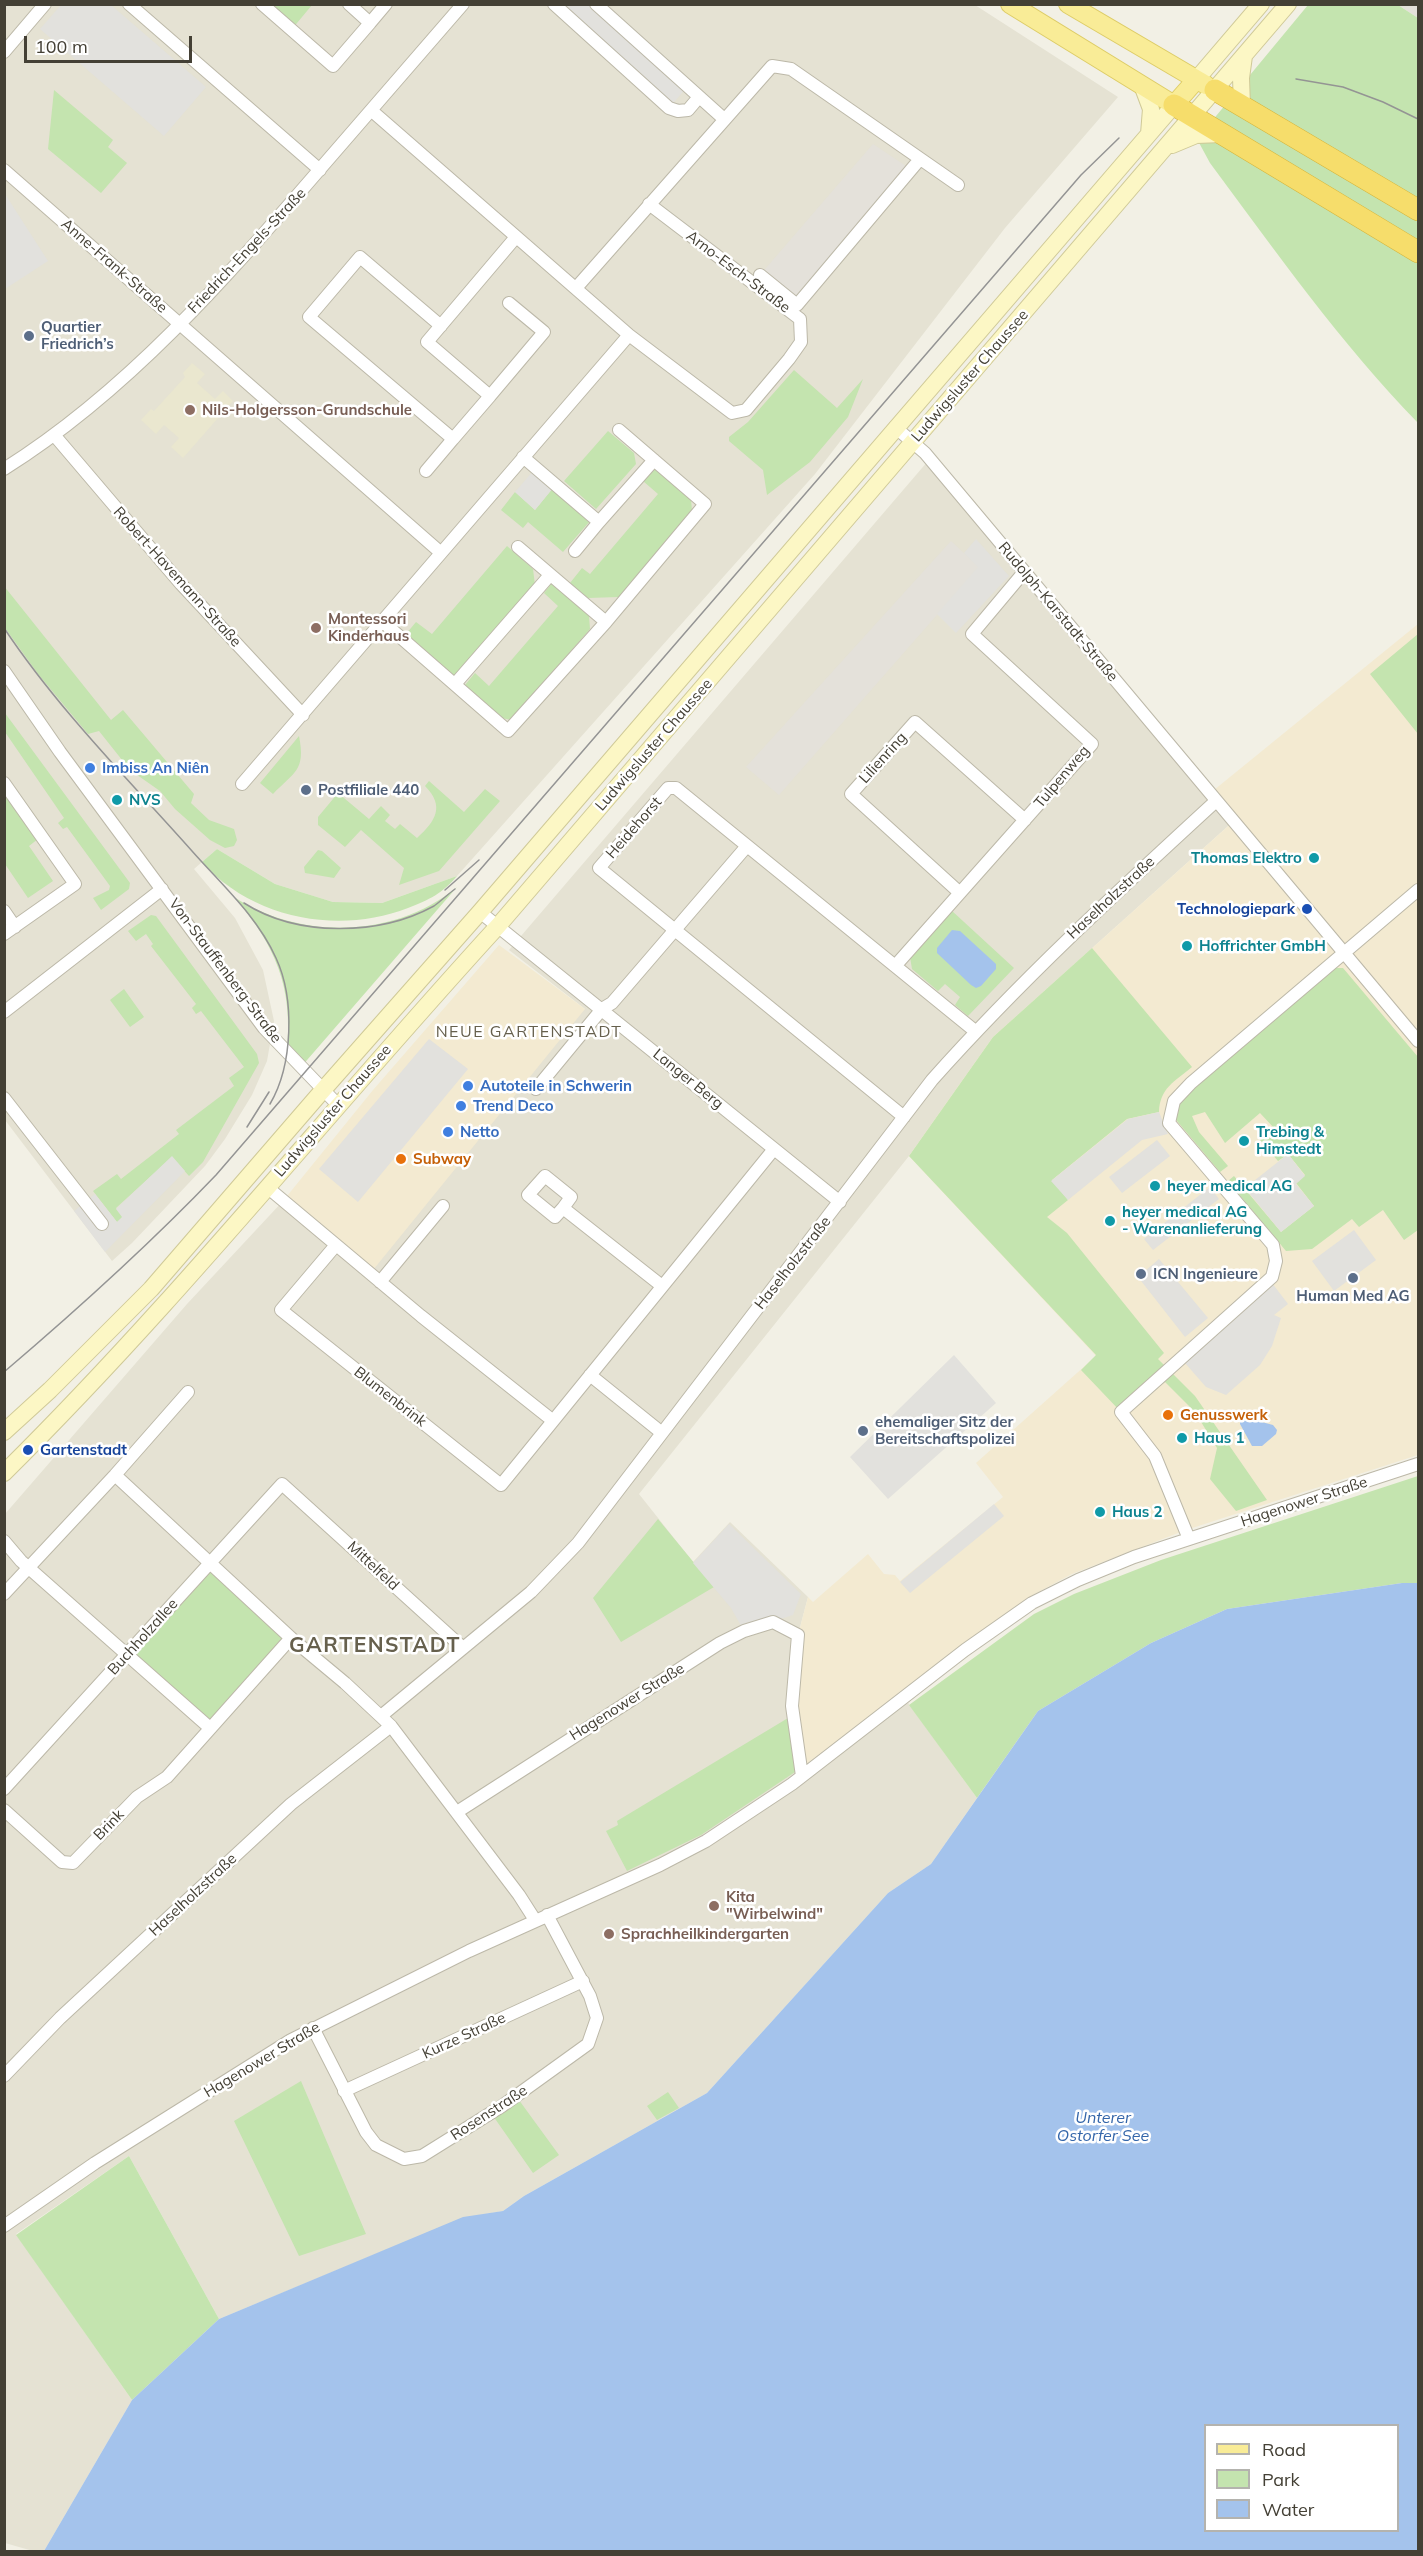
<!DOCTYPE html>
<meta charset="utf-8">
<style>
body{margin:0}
#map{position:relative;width:1423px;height:2556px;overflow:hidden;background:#f2f0e5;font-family:Mulish,sans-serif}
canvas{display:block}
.frame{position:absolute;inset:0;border:6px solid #444035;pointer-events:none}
.legend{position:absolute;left:1204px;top:2424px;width:195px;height:108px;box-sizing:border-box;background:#fff;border:2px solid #b4b3ae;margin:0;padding:8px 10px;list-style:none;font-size:18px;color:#444035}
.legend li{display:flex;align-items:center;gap:12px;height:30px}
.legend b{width:30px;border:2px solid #b4b3ae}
.scale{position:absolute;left:24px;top:36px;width:168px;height:27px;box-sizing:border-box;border:3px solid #444035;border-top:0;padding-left:8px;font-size:18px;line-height:21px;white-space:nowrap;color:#444035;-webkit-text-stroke:4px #fff;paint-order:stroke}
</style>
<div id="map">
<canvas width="1423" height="2556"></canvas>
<div class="frame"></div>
<ul class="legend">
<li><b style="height:8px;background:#f9ec97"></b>Road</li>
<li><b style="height:16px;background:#c4e4af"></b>Park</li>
<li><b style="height:16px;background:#a4c3ec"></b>Water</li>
</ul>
<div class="scale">100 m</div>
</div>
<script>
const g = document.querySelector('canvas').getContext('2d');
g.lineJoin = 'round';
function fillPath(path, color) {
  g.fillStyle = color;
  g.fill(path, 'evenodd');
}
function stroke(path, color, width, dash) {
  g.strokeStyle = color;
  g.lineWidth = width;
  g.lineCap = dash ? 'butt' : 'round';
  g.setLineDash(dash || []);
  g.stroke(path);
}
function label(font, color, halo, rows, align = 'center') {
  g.font = font + ' Mulish,sans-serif';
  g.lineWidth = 5;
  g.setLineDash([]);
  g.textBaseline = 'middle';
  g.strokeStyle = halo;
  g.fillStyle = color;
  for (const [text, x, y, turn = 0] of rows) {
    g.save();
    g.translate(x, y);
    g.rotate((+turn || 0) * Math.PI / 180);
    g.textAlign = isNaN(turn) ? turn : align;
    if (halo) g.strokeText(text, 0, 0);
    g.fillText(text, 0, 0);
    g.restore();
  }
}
fillPath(new Path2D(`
 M 5,5 L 975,5 L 1118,97 L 1005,228 L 815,474 L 457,876 L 382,903 L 333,902 L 275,884 L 217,849 L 194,869 L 235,918 L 263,970 L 274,1021 L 267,1061 L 252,1095 L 225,1139 L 205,1166 L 132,1243 L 112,1261 L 5,1120 Z
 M 934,454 L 1236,819 L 993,1037 L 909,1156 L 639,1494 L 693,1562 L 730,1522 L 808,1597 L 798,1635 L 801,1767 L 901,1693 L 977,1798 L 931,1864 L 888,1893 L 707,2093 L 524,2196 L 503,2211 L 463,2218 L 219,2319 L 129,2156 L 16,2234 L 132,2400 L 44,2551 L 33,2551 L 5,2543 L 5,1514 L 187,1304 L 283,1201 L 585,1009 L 509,950 Z`), '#e5e2d3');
fillPath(new Path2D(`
 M 1418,624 L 1418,1455 L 1186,1530 L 1072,1574 L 1031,1596 L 801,1768 L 792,1706 L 798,1635 L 808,1597 L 813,1602 L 868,1554 L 884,1574 L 895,1575 L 900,1581 L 1003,1497 L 976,1463 L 1096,1356 L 909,1156 L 993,1037 L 1236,819 L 1214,790 Z
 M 499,945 L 585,1009 L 369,1275 L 283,1201 L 373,1090 Z`), '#f3ead1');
fillPath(new Path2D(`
 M 1398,5 L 1418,5 L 1418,18 Z
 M 873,144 L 912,170 L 797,305 L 760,275 Z
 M 951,541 L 979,567 L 779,795 L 746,767 Z`), '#e4e1da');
fillPath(new Path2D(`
 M 192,363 L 205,374 L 197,383 L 215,399 L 223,391 L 233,401 L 183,458 L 171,447 L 179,438 L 164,425 L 156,434 L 141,420 L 151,409 L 154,411 L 185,377 L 183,373 Z`), '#eae7cf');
fillPath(new Path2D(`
 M 262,5 L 312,5 L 292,29 Z
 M 1308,5 L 1398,5 L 1418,18 L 1418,423 C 1341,344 1276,252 1210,163 L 1197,139 Z
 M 54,90 L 113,140 L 108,147 L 127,163 L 101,193 L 48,149 Z
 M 794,370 L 837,408 L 863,379 L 848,417 L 810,462 L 767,495 L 763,470 L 729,441 L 729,437 L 748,422 Z
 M 608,431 L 634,453 L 636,464 L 596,509 L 564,481 Z
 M 654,468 L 691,499 L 692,511 L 619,597 L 588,598 L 570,583 L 582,568 L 590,574 L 658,494 L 643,481 Z
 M 553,488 L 590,521 L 563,552 L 528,522 L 523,528 L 501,510 L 515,492 L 535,510 Z
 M 507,546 L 533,569 L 535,585 L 454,676 L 406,634 L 416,622 L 432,634 Z
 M 552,583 L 589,616 L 590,629 L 511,720 L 502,718 L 465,685 L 475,673 L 489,686 L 558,606 L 544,593 Z
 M 4,586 L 111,720 L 123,710 L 194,794 L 191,803 L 209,820 L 234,829 L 237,840 L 234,846 L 225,848 L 210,840 L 175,809 L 160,791 L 130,770 L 99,731 L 88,734 L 38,674 L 5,628 Z
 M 1418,634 L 1418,734 L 1370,674 Z
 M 5,713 L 130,883 L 129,889 L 101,910 L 93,898 L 109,890 L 110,886 L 67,827 L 63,829 L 58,823 L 64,818 L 5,732 Z
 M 299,736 C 306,771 294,772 273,794 L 260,783 Z
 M 429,781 L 464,812 L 485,789 L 500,801 L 439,871 L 399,885 L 404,868 L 361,830 L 345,847 L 318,825 L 318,817 L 338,793 L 369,819 L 381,806 L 390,815 L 385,821 L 395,829 L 400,824 L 417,838 C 436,821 445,806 425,786 Z
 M 4,790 L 38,839 L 29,846 L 53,881 L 28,898 L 5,864 Z
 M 217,849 L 275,884 L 333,902 L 382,903 L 457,876 C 443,893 429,900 408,908 C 339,935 252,919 202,862 Z
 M 318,850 L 322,851 L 341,868 L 334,878 L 305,873 L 304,867 Z
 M 457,887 L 301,1067 L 287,1052 C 293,987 276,946 234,897 C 301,940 394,939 457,887 Z
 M 951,910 L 1014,968 L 968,1016 L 955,1005 L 960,997 L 945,984 L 938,991 L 912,969 L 910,957 Z
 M 151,915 L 156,916 L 257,1054 L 259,1063 L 203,1162 L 189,1176 L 172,1157 L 116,1208 L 123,1217 L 117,1222 L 93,1191 L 117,1174 L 121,1179 L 179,1134 L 176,1130 L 234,1086 L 229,1078 L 244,1067 L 201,1011 L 196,1014 L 192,1008 L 196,1004 L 151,946 L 153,944 L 146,934 L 136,941 L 128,931 Z
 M 1092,948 L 1192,1067 C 1174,1082 1160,1088 1159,1112 L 1127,1119 L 1052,1180 L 1068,1200 L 1047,1217 L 1067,1233 L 1164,1353 L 1158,1359 L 1195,1396 L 1267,1500 L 1236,1511 L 1210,1479 L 1217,1448 L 1195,1412 L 1165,1382 L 1121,1412 L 1081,1370 L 1096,1355 L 909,1156 L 993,1037 Z
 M 1336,968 L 1343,968 L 1418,1057 L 1418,1230 L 1404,1240 L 1383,1210 L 1359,1227 L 1352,1219 L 1312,1249 L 1286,1251 L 1228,1181 L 1234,1176 L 1281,1232 L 1314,1206 L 1296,1183 L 1305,1175 L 1288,1154 L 1278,1161 L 1260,1140 L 1274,1128 L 1260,1113 L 1225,1143 L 1205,1112 L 1192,1116 L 1199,1132 L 1228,1166 L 1220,1172 L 1177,1121 L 1174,1110 L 1180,1099 Z
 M 124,989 L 144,1017 L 130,1027 L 110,1000 Z
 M 1418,1476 L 1418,1583 L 1402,1583 L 1227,1609 L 1151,1643 L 1038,1711 L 977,1798 L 909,1705 L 1034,1614 L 1074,1594 L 1161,1560 Z
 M 658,1519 L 714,1587 L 621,1642 L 593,1598 Z
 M 209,1564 L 291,1638 L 210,1728 L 127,1654 Z
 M 793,1715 L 801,1768 L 701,1835 L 627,1871 L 606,1831 L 618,1825 L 617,1821 Z
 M 301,2081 L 366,2234 L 299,2256 L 234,2121 Z
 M 668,2092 L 679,2108 L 657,2120 L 647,2106 Z
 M 516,2096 L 559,2155 L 533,2173 L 491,2113 Z
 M 129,2156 L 219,2319 L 132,2400 L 16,2235 Z`), '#c4e4af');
fillPath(new Path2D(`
 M 61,5 L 111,5 L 206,87 L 164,136 L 40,29 Z
 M 566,5 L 596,5 L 688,86 L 669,108 L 561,11 Z
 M 5,194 L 48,261 L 5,289 L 4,289 Z
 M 534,470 L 553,488 L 535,510 L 515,492 Z
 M 976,539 L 1009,576 L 956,633 L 937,614 L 978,567 L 964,553 Z
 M 429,1039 L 468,1069 L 358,1202 L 319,1169 Z
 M 1159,1112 L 1168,1134 L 1142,1140 L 1068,1200 L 1051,1181 L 1128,1119 Z
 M 1157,1140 L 1170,1156 L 1122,1193 L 1109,1177 Z
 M 1288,1154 L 1305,1176 L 1296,1184 L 1314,1206 L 1281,1232 L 1245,1188 Z
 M 172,1156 L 185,1171 L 105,1252 L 74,1211 L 95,1194 L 117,1222 L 122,1217 L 116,1209 Z
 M 1210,1187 L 1219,1199 L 1153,1250 L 1144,1239 Z
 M 1354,1230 L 1376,1260 L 1334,1291 L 1312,1261 Z
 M 1159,1259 L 1208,1318 L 1185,1337 L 1138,1277 Z
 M 1272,1283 L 1288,1304 L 1274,1315 L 1281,1318 L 1272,1346 L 1260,1365 L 1226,1395 L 1206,1387 L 1185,1363 Z
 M 954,1355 L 996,1403 L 888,1499 L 850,1457 Z
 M 994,1504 L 1004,1516 L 910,1593 L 900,1582 Z
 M 729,1524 L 801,1594 L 793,1615 L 744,1631 L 731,1608 L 693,1563 Z`), '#e2e1dd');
fillPath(new Path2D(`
 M 952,930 L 960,931 L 996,964 L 996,969 L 981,986 L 976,988 L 971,985 L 937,953 L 937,948 Z
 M 1243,1417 L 1273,1425 L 1277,1430 L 1276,1434 L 1262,1446 L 1252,1446 L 1240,1424 L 1240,1419 Z
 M 1402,1583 L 1418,1583 L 1418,2551 L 44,2551 L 132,2400 L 219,2319 L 463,2217 L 503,2211 L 524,2196 L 707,2093 L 888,1893 L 931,1864 L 1038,1711 L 1151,1643 L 1227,1609 ZM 1206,2426 L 1398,2426 L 1398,2530 L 1206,2530 Z`), '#a4c3ec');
const street = new Path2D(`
 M 129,4 L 320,170
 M 262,4 L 333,66 L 370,23 L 349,4
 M 554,4 L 669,108 L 678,111 L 688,110 L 699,97
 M 596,4 L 724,119
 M 370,23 L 386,4
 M 4,52 L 45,4
 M 372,111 L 629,335 L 732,413 L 746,410 L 789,359 L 801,342 L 800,319 L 649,204
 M 4,170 L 440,552
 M 760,275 L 797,305 L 920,159
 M 576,288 L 772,66 L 791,69 L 958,185
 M 441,326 L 360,257 L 309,317 L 453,439 L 490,396 L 427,342 L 516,237
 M 490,396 L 544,332 L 509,303
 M 895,427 L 925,453 L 1418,1041
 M 55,436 L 181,584 L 303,715
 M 523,457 L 599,522 L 654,460
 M 4,469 C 128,391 225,279 320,169 C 368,114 415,59 463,4
 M 426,471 L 453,439
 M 518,547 L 606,622
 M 575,551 L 599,522
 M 383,622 L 508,731 L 606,622 L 705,504 L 619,430
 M 4,671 L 60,752 L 264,1028 L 338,1105
 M 455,684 L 550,575
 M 4,783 L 75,884 L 4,934
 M 242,784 L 629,335
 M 960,893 L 851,794 L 915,722 L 1025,820
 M 4,911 L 15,927
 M 480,912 L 840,1202
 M 896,965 L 1092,744 L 972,634 L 1024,572
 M 4,1012 L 162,889
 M 536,1089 L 602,1009 L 612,1003 L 747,846
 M 4,1098 L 102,1224
 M 904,1117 L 599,868 L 668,788 L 676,788 L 975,1031
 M 267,1187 L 421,1316 L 552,1420
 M 563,1208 L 555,1217 L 528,1195 L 545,1176 L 571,1197 L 563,1208 L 662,1286
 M 336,1245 L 281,1310 L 501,1485 L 774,1149
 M 380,1282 L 443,1206
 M 590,1375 L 662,1433
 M 115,1475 L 291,1638
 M 1189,1539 L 1155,1456 L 1121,1412 L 1272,1277 L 1276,1261 L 1273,1245 L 1169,1123 L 1174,1101 L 1191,1083 L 1418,890
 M 4,1541 L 21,1561 L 210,1728
 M 4,1594 L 115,1475 L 188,1392
 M 381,1716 L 531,1592 L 578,1543 L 932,1080 C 1020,981 1118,891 1216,801
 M 4,1789 L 282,1484 L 463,1648
 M 4,1810 L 62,1862 L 73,1863 L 137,1797 L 167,1777 L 291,1638 L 345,1683 L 391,1726 L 519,1895 L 535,1920
 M 457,1812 L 720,1643 L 744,1631 L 773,1622 L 798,1635 L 792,1706 L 802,1776
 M 313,2028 L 366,2132 L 376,2145 L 404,2159 L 422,2156 L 502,2106 L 588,2044 L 597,2018 L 590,1996 L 547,1915
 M 4,2076 L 60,2018 L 291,1804 L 391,1726
 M 344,2091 L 583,1981
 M 4,2226 L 95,2163 L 291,2040 L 469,1951 L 660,1865 L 706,1841 L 792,1784 L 965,1650 L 1032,1603 L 1078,1580 L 1134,1557 L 1418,1464`);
const secondary = new Path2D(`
 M 1196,80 L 1261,4
 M 1142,85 L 1151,109 L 1149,134
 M 1242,106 L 1241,78 L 1244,56
 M 1172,145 L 1196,135 L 1222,134
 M 4,1432 L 50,1390 L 151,1289 L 323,1090 L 480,912 L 1174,105
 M 4,1473 C 179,1300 332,1107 498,926 L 1288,4`);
const primary = new Path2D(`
 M 1010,4 L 1174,105 L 1196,80
 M 1068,4 L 1206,85`);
const highway = new Path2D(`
 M 1215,90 L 1418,210
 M 1174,105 L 1418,252`);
stroke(street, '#bcb8a8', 14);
stroke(secondary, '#cfc997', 18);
stroke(primary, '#ddcc67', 20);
stroke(highway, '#d5b43c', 22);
stroke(street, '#fff', 12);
stroke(secondary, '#fcf7c5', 16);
stroke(primary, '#f9ec97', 18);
stroke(highway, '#f6dd6b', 21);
stroke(new Path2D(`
 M 1296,79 L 1343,87 L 1383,102 L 1418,119
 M 4,628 C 58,709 128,779 192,851 C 222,885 257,916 276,958 C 295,999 293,1065 270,1104
 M 445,890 L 479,860
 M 244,903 C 297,937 379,936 434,906 C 441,901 448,894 455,889
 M 247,1127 L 269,1092
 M 4,1372 C 78,1309 149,1245 216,1175 L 1081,175 L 1119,138`), '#949494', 1.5);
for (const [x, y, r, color] of [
 [29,336,6,"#5c6f8a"],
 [190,410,6,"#8d6e63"],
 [316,628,6,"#8d6e63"],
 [90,768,6,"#3f7fe0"],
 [306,790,6,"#5c6f8a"],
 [117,800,6,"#0f9aa8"],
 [1314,858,6,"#0f9aa8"],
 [1307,909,6,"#1a4fb4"],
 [1187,946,6,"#0f9aa8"],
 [468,1086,6,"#3f7fe0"],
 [461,1106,6,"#3f7fe0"],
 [448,1132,6,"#3f7fe0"],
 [1244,1141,6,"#0f9aa8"],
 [401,1159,6,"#e8710a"],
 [1155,1186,6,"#0f9aa8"],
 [1110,1221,6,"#0f9aa8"],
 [1141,1274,6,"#5c6f8a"],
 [1353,1278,6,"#5c6f8a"],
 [1168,1415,6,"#e8710a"],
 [863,1431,6,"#5c6f8a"],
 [1182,1438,6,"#0f9aa8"],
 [28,1450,6,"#1a4fb4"],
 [1100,1512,6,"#0f9aa8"],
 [714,1906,6,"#8d6e63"],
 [609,1934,6,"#8d6e63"]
]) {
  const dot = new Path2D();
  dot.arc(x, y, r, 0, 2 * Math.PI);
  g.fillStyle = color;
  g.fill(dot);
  stroke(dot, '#fff', 2);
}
label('15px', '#444035', '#fff', [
 ["Friedrich-Engels-Straße",247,251,-47],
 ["Anne-Frank-Straße",114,266,41],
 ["Arno-Esch-Straße",738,272,37],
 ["Ludwigsluster Chaussee",970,376,-49],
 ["Robert-Havemann-Straße",177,577,48],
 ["Rudolph-Karstadt-Straße",1058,612,50],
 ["Ludwigsluster Chaussee",654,745,-49],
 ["Lilienring",883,758,-48],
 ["Tulpenweg",1062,777,-50],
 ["Heidehorst",634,828,-49],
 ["Haselholzstraße",1111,898,-43],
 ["Von-Stauffenberg-Straße",225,971,53],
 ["Langer Berg",688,1079,39],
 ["Ludwigsluster Chaussee",333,1111,-49],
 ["Haselholzstraße",793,1263,-52],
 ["Blumenbrink",390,1397,38],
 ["Hagenower Straße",1304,1502,-18],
 ["Mittelfeld",373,1566,43],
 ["Buchholzallee",143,1637,-48],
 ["Hagenower Straße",627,1702,-32],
 ["Brink",109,1825,-46],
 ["Haselholzstraße",193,1895,-43],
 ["Kurze Straße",464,2036,-25],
 ["Hagenower Straße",262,2060,-31],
 ["Rosenstraße",489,2113,-33]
]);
label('bold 15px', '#4e5e75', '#fff', [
 ["Quartier",41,327],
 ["Friedrich’s",41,344],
 ["Postfiliale 440",318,790],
 ["ICN Ingenieure",1153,1274],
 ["Human Med AG",1353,1296,"center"],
 ["ehemaliger Sitz der",875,1422],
 ["Bereitschaftspolizei",875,1439]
], 'left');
label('bold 15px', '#785e54', '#fff', [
 ["Nils-Holgersson-Grundschule",202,410],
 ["Montessori",328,619],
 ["Kinderhaus",328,636],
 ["Kita",726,1897],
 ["\"Wirbelwind\"",726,1914],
 ["Sprachheilkindergarten",621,1934]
], 'left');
label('bold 15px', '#366cbe', '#fff', [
 ["Imbiss An Niên",102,768],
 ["Autoteile in Schwerin",480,1086],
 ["Trend Deco",473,1106],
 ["Netto",460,1132]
], 'left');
label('bold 15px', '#0d838f', '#fff', [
 ["NVS",129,800],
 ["Thomas Elektro",1302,858,"right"],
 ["Hoffrichter GmbH",1199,946],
 ["Trebing &",1256,1132],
 ["Himstedt",1256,1149],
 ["heyer medical AG",1167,1186],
 ["heyer medical AG",1122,1212],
 ["- Warenanlieferung",1122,1229],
 ["Haus 1",1194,1438],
 ["Haus 2",1112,1512]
], 'left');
label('bold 15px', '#164399', '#fff', [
 ["Technologiepark",1295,909],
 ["Gartenstadt",40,1450,"left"]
], 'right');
label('bold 15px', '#c56008', '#fff', [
 ["Subway",413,1159],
 ["Genusswerk",1180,1415]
], 'left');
g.letterSpacing = '1.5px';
label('16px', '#66604d', '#fff', [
 ["NEUE GARTENSTADT",529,1032]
]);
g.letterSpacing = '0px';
label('italic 16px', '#3466aa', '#fff', [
 ["Unterer",1103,2118],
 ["Ostorfer See",1103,2136]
]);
g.letterSpacing = '1.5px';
label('bold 21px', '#66604d', '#fff', [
 ["GARTENSTADT",375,1646]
]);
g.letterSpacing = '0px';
</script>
